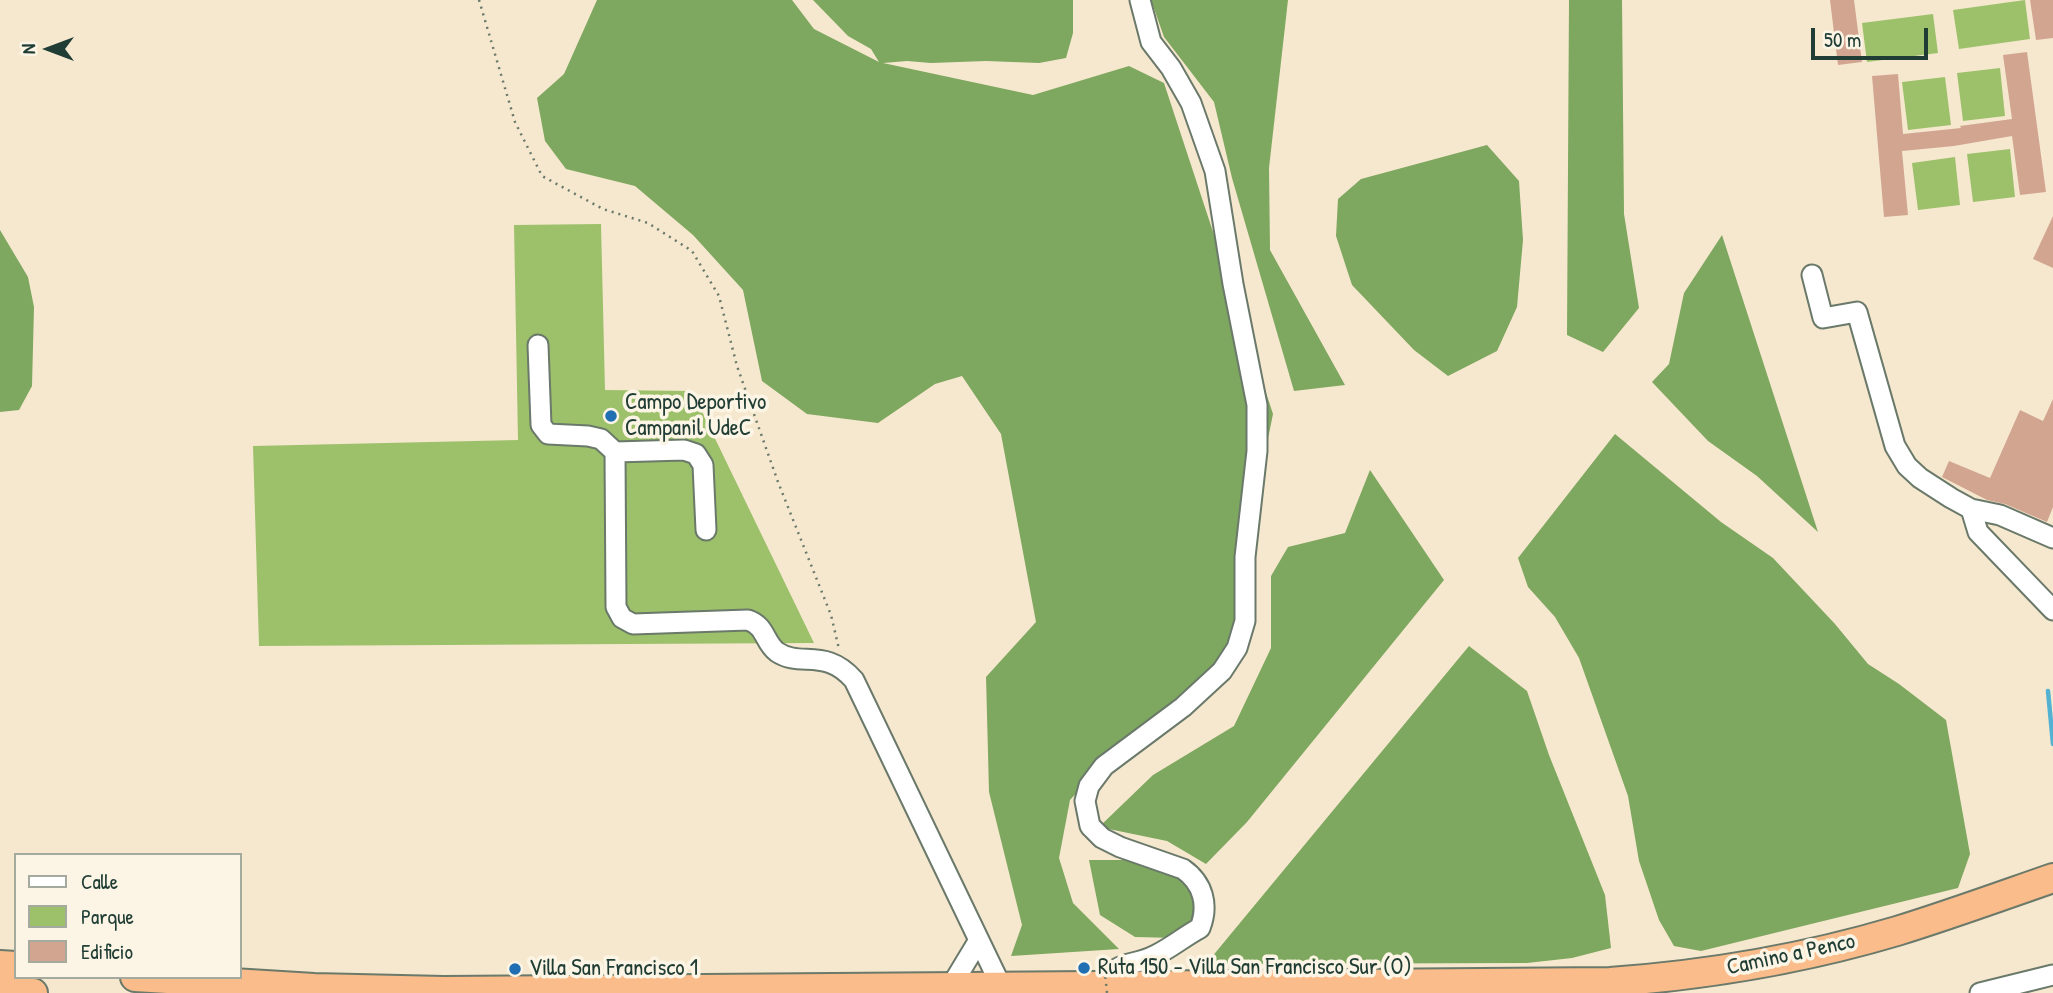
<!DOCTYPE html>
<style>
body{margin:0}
#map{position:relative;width:2053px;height:993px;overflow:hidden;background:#f6e8cf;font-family:"Patrick Hand",sans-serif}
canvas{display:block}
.legend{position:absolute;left:14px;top:853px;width:228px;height:126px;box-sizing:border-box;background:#fcf5e5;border:2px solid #a4ab9e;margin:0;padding:9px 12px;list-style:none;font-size:21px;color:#1f3d34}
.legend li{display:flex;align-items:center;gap:14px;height:35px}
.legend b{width:35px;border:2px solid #a4ab9e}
.north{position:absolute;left:14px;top:14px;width:70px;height:70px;-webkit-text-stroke:5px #fcf5e5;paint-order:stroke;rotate:270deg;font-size:19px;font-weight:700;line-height:28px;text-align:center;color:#1f3d34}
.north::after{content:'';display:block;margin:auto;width:24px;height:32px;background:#1f3d34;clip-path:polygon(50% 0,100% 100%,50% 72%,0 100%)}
.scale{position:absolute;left:1811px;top:28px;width:117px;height:32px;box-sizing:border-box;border:4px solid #1f3d34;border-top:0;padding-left:9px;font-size:21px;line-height:24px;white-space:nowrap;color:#1f3d34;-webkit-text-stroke:5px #fcf5e5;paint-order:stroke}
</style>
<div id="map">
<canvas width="2053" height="993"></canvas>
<ul class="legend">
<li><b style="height:9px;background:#fff"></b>Calle</li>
<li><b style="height:19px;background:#9dc16b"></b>Parque</li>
<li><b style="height:19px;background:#d2a591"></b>Edificio</li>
</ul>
<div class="north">N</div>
<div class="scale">50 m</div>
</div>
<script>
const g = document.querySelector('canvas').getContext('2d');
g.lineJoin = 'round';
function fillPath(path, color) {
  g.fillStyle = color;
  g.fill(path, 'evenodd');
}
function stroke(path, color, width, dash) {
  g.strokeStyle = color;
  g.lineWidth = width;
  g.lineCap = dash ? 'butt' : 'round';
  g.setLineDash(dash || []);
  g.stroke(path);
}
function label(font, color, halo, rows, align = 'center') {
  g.font = font + ' "Patrick Hand",sans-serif';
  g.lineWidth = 7;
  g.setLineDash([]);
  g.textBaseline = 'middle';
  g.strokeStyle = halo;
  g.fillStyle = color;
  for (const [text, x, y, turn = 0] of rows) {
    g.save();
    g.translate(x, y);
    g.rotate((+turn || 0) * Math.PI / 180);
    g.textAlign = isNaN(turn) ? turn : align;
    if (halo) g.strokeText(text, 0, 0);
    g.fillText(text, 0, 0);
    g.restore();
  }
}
fillPath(new Path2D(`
 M 2025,0 L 2030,39 L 1959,49 L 1953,10 Z
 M 1933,14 L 1938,53 L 1867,62 L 1862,23 Z
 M 2000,68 L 2005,116 L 1963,121 L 1957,73 Z
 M 1945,77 L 1951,125 L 1908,130 L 1902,82 Z
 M 2010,149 L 2015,197 L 1973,202 L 1967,154 Z
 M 1955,157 L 1960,205 L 1918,210 L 1912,163 Z
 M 601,224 L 605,390 L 692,391 L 814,643 L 259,646 L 253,446 L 518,440 L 514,225 Z`), '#9dc16b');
fillPath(new Path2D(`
 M 597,0 L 792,0 L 814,29 L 879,62 L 871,49 L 848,36 L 813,0 L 1073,0 L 1073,33 L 1066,58 L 1039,63 L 986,61 L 931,63 L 907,61 L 883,63 L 1033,95 L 1129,66 L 1164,83 L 1273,414 L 1248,537 L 1242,642 L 1118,748 L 1070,800 L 1059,858 L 1073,903 L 1119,949 L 1011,956 L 1022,925 L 989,792 L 986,677 L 1036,622 L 1001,434 L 962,376 L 935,384 L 878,423 L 807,414 L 762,381 L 743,290 L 693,235 L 635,186 L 566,169 L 545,141 L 537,98 L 564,74 Z
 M 1151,0 L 1288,0 L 1269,168 L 1270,250 L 1345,385 L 1294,391 L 1232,178 L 1214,102 L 1164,37 Z
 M 1569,0 L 1622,0 L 1624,214 L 1639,308 L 1603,352 L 1567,335 Z
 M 1487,145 L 1519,181 L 1523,240 L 1517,307 L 1497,351 L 1448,376 L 1414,350 L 1352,285 L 1336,236 L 1338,199 L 1361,179 Z
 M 0,230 L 28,277 L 34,307 L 32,386 L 19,410 L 0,412 Z
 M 1722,235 L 1818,532 L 1757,476 L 1708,441 L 1652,382 L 1669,364 L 1684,293 Z
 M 1615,434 L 1721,522 L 1773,558 L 1835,624 L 1868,664 L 1899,684 L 1946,720 L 1970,854 L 1958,888 L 1701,951 L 1674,946 L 1659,920 L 1639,861 L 1628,796 L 1579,658 L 1555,617 L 1528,587 L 1518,558 Z
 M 1370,470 L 1444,580 L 1247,822 L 1206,864 L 1167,841 L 1099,827 L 1153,775 L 1234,726 L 1271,648 L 1271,576 L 1288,547 L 1345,533 Z
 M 1469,646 L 1527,691 L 1549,755 L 1605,895 L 1611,948 L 1572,958 L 1527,963 L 1206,964 Z
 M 1089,860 L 1129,860 L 1173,867 L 1207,898 L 1177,938 L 1135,937 L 1100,915 Z`), '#7ea75f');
stroke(new Path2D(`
 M 2048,691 L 2053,744`), '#53b1d1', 4.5);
fillPath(new Path2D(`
 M 1830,0 L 1854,0 L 1862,62 L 1838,65 Z
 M 2030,0 L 2053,0 L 2053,38 L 2036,40 Z
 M 2027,52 L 2046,192 L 2020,195 L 2012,136 L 1954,146 L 1902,151 L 1908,215 L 1884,217 L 1872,76 L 1898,74 L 1903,134 L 1961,128 L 1960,126 L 2012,119 L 2003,55 Z
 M 2053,216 L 2053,268 L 2033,259 Z
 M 2053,399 L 2053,507 L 2047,522 L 2005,504 L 1987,500 L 1942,477 L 1949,461 L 1990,478 L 2020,410 L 2043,421 Z`), '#d2a591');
const minor = new Path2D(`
 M 1812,275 L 1823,318 L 1857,312 L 1895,446 L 1907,466 L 1920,478 L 1951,498 L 1971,509 L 2000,515 L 2053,538
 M 538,345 L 541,425 L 548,434 L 588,436 L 601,439 L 615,452 L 616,607 L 622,618 L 633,624 L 748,620 C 766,626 764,642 777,652 C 801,668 825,647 854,680 L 1002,988
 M 615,452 L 684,450 L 696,454 L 703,465 L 706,530
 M 1971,509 L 1978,532 L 2053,610
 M 950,988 L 979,940
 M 1100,988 C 1120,956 1129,969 1156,955 C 1172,947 1185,936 1200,928 C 1209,905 1203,883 1183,869 L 1120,847 L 1102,838 L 1090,826 L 1085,801 L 1089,786 L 1104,766 L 1183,707 L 1222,671 L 1237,648 L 1245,621 L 1245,557 L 1257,451 L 1257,405 L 1233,284 L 1215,171 L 1191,103 L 1171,68 L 1151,42 L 1140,0
 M 1980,993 L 2053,975`);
const highway = new Path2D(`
 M 0,965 L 16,966
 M 135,977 L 314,988 L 444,991 L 1610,982 C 1707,975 1803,959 1897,931 C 1949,915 2001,896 2053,878
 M 0,990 L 33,993`);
stroke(minor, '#6a796a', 23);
stroke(highway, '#6a796a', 32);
stroke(new Path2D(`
 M 479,0 L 515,122 L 542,176 L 603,209 L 648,223 L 692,251 L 719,296 L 737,366 L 778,482 L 831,615 L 839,649`), '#6a796a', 2.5, [2, 5]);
stroke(minor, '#fff', 19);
stroke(highway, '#f9bc8a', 28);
stroke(new Path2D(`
 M 1104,963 L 1107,993`), '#6a796a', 2.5, [2, 5]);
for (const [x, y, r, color] of [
 [611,416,7,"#1f6fb2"],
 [1084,968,7,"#1f6fb2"],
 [515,969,7,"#1f6fb2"]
]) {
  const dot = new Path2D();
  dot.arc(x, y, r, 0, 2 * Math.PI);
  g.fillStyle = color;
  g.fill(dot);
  stroke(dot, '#fcf5e5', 2.5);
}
label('23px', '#1f3d34', '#fcf5e5', [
 ["Campo Deportivo",625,403],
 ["Campanil UdeC",625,429],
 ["Ruta 150 - Villa San Francisco Sur (O)",1098,968],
 ["Villa San Francisco 1",529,969]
], 'left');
label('23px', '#1f3d34', '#fcf5e5', [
 ["Camino a Penco",1791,955,-12]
]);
</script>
